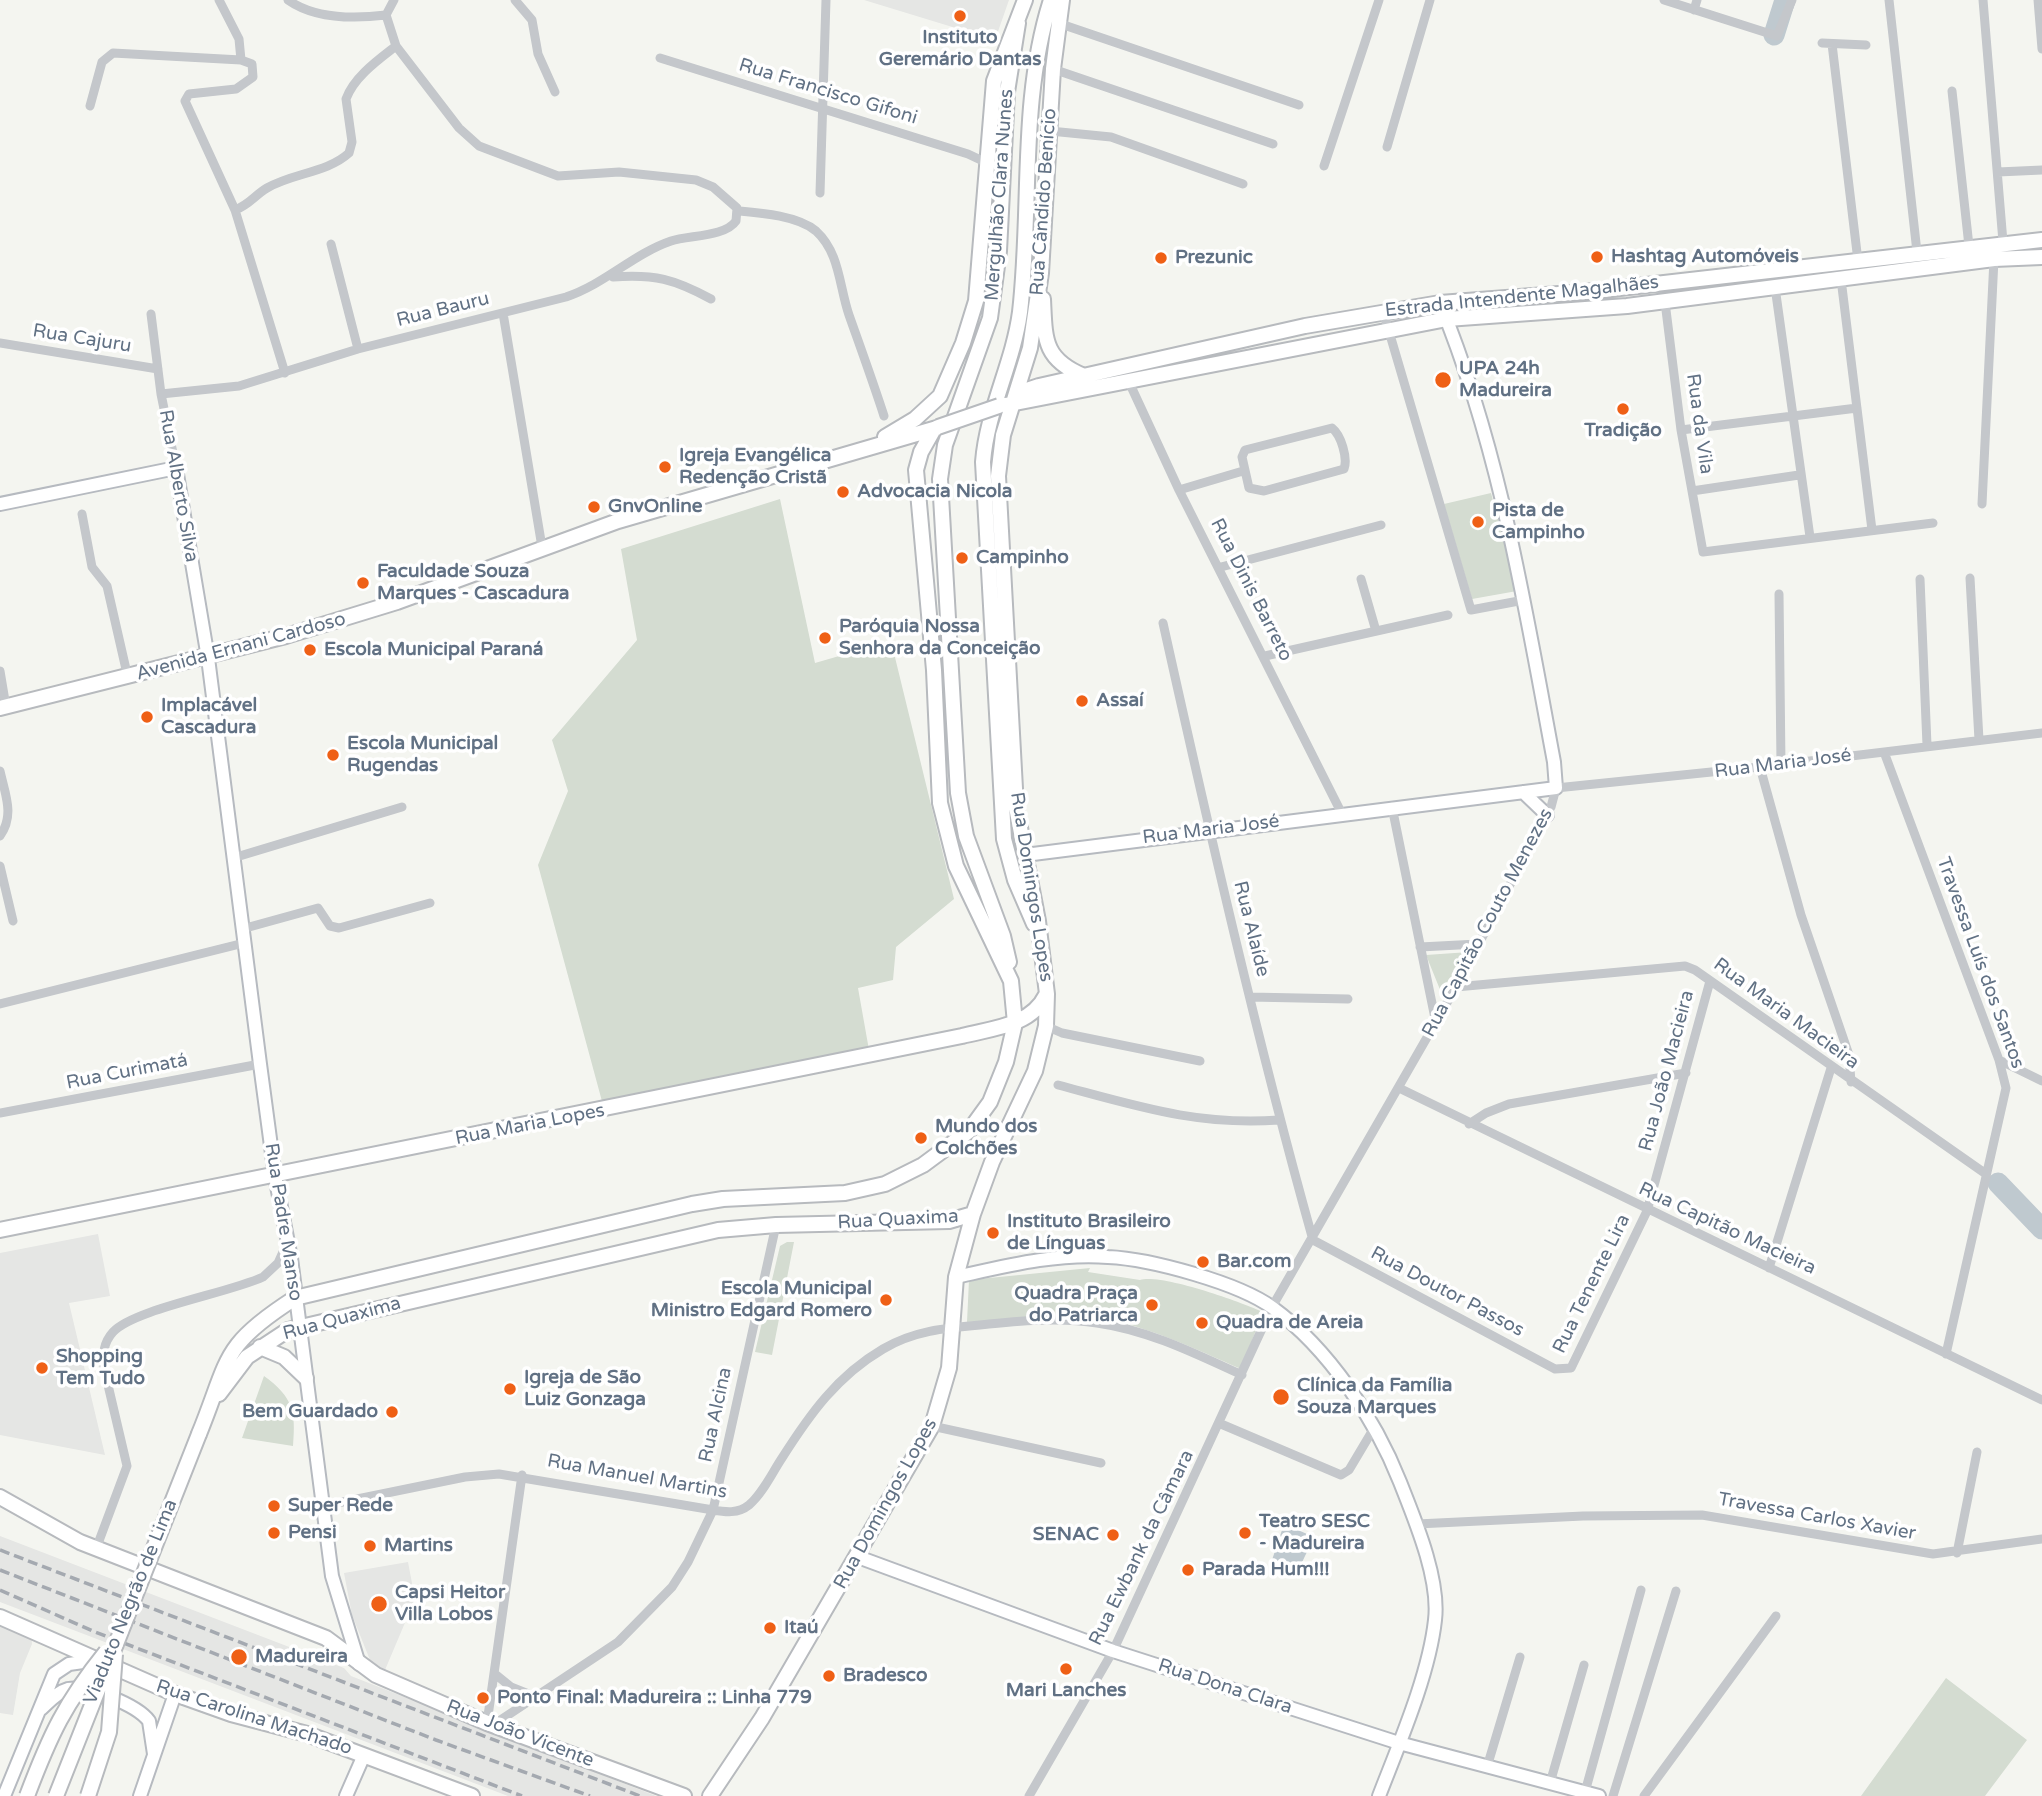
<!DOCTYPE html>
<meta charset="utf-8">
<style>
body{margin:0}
canvas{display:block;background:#f4f5f0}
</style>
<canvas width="2042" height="1796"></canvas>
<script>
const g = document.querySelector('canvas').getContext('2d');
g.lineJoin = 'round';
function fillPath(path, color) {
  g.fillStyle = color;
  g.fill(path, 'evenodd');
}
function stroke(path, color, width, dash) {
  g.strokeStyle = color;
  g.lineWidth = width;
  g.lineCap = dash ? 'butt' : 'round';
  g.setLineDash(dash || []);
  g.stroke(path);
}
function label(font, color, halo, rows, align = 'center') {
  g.font = font + ' "Varela Round",sans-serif';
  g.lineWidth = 7;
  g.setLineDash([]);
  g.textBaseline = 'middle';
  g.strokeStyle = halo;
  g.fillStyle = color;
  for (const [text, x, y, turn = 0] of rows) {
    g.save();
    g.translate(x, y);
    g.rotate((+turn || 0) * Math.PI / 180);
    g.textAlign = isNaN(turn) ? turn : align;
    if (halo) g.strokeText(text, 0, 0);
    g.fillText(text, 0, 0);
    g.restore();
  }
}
fillPath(new Path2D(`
 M 864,0 L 1009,0 L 995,40 Z
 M 98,1234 L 110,1296 L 69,1303 L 105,1455 L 0,1435 L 0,1253 Z
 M 0,1536 L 344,1668 L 351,1676 L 656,1796 L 508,1796 L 0,1602 Z
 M 408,1562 L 415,1599 L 385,1670 L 372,1665 L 352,1615 L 344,1573 Z
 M 0,1621 L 31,1632 L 32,1644 L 20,1673 L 13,1715 L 0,1713 Z`), '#e5e6e4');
fillPath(new Path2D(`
 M 1491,493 L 1517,591 L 1472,599 L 1444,504 Z
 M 780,499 L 815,663 L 891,641 L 954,899 L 896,947 L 893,980 L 858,988 L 869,1050 L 603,1105 L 538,865 L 568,791 L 552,740 L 637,640 L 621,549 Z
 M 1469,952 L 1443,997 L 1426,955 Z
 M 787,1242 L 794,1242 L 772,1355 L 755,1352 L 780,1246 Z
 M 1090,1268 L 1088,1272 L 1140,1280 C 1160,1273 1242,1302 1263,1312 L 1241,1369 C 1195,1349 1147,1325 1097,1318 C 1055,1312 1009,1320 967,1322 L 969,1280 Z
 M 264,1376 C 293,1397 296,1411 293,1446 L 242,1438 Z
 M 1946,1678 L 2027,1740 L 1985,1796 L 1861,1796 Z`), '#d4dcd1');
fillPath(new Path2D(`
 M 1284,1524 L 1314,1537 L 1297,1573 L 1271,1563 Z`), '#bfc9cf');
stroke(new Path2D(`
 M 1774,35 L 1785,0
 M 1998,1183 L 2042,1229`), '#bfc9cf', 21);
const secondary = new Path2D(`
 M 0,504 L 176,468 L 208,658 L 260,1064 L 275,1176 L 291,1258 L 332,1576 L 359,1664
 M 1523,792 L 1547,815
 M 1025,855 L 1556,788 L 1554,762 C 1525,607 1500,449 1440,303
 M 956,1277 C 1006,1266 1056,1253 1108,1257 C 1151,1259 1239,1283 1273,1308 C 1329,1349 1375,1419 1400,1482 C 1415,1520 1440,1579 1435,1620 C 1429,1675 1399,1744 1379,1796
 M 858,1557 L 1113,1651 L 1399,1743 L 1599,1796
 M 41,1709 C 49,1702 57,1692 68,1689 C 88,1685 137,1705 149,1721 L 154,1754
 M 4,1796 L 54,1674 L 69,1664 L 97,1660
 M 140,1796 L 175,1694
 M 346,1796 L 364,1755`);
const primary = new Path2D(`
 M 1043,299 C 1045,339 1043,359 1084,376
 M 1014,401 L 1027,390 L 1039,386 L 1305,326 L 1440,303 L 1585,292 L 2042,240
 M 1005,405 L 1447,319 L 1627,306 L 1994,259 L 2042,257
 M 885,437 L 915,419 L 940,396 L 963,343 L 976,301 L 994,81 L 1025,0
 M 0,708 L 286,636 L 397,602 L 618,521 L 937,428
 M 1034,924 L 1015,880 L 1004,839 L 983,462 C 987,410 1013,364 1020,312 C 1032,209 1019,100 1051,0
 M 1009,962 L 1003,936 L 966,836 L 958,793 L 940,479 L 945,445 L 990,318 L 999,251 L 1007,92 L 1018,23
 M 0,1230 L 962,1036 C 993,1028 1031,1026 1046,995
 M 260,1347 L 284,1357 L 306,1378
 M 219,1394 L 247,1357 L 288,1330 L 718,1230 L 776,1225 L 949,1221 L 973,1214
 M 199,1434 C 230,1358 220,1346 295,1298 L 692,1204 L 723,1199 L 845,1193 L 885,1184 L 923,1165 L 969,1131 L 990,1102 L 1006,1062 L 1015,1023 L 1011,981 L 956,866 L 940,803 L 934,670 L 916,470 L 921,452 L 934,429
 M 0,1497 L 80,1542 L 326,1638 L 376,1675 L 487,1723 L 684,1796
 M 0,1617 L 175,1694 L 231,1714 L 307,1734 L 472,1796
 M 710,1796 L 762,1718 L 932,1426 L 949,1368 L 956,1277 L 973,1214 L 992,1162 L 1035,1071 L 1046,1026 L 1047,994 L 1038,921 L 1016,807 L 998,476 L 1003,435 L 1030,348 L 1041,273 L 1053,69 L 1062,0`);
stroke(secondary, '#b6bac0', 16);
stroke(primary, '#b7babe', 18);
stroke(new Path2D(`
 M 219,0 L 239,39 L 241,60
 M 288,0 C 315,19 354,19 386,15
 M 515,0 L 532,20 L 538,54 L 555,92
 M 1664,0 L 1777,36 L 1792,0
 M 1889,0 L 1917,252
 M 1983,0 L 2003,242
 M 2038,0 L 2042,49
 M 1694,10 L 1697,0
 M 1058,23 L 1299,105
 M 1822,43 L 1866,45
 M 1832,44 L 1858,261
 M 660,58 L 968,154 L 985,162
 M 1053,69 L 1273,144
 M 1952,91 L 1969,246
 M 90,106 L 102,62 L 113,53 L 241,60 L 252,64 L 253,77 L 236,89 L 189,94 L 185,101 L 235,210 L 285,373
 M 1050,131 L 1111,137 L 1243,184
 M 1387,147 L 1430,0
 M 1324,166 L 1379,0
 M 1998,172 L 2042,170
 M 820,193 L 826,0
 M 235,210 C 249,205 255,195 267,188 C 292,173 327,173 349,153 L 352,142 L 346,99 C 354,77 378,60 396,46
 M 739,211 C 762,213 798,216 816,231 C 840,253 839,286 849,315 C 861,349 873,382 884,416
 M 331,244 L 358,349
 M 613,277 C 655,274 674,279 711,299
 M 1841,279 L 1872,530
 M 1775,287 L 1810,537
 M 1665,302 L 1681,430 L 1703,552 L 1933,523
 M 1383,311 L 1471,610 L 1524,600
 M 503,313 L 542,547
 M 151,314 L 161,394 L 176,468
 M 0,343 L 158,369
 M 1129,382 L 1179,490 L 1342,814
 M 161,394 L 239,386 L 358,349 L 566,297 C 605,284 633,254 671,241 C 689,235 725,237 736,221 L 737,208 L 713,187 L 696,180 L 619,172 L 558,176 L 479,146 L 459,128 L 396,46 L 386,15 L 394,0
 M 1332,428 C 1341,435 1348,458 1344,469 L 1264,491 L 1249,488 L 1242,457 L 1245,450 Z
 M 1681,430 L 1857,408
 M 1179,490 L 1243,471
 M 1692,491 L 1799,475
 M 1982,504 L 1994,259
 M 82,514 L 92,567 L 107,586 L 128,678
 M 1221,567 L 1381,525
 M 1970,578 L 1979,740
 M 1361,579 L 1376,631
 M 1920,579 L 1927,745
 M 1779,594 L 1781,764
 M 1163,623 C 1209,830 1256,1036 1313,1240 L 1555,1369 L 1571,1368 L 1647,1211 L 1710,981
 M 1265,656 L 1448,615
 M 0,671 L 6,707
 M 1884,752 L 1999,1060 L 2006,1088 L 1946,1354
 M 1760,767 L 1801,915 L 1849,1055 L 1851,1082
 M 0,771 C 5,794 15,815 0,836
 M 1392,807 L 1436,1023
 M 233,858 L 402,807
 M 0,866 L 13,921
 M 242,929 L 318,908 L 330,926 L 339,928 L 430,903
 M 1420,947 L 1478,944
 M 1456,987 L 1685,966 L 1695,970 L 1986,1174
 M 1250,997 L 1348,999
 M 0,1004 L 244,943
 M 1046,1026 L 1062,1033 L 1200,1061
 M 1999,1060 L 2042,1081
 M 1058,1085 C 1137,1106 1197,1126 1279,1120
 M 1399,1088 L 2042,1400
 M 0,1113 L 260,1064
 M 1469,1124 L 1486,1113 L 1509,1104 L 1686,1073
 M 1769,1268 L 1831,1068
 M 1221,1424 L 1341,1475 L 1349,1470 L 1374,1428
 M 932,1426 L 1101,1463
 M 323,1506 L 465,1477 L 499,1474 L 713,1510 C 725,1512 738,1514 749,1505 C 763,1493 772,1473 782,1458 C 810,1414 837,1376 883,1349 C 913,1331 945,1328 980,1325 C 1018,1321 1059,1317 1097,1323 C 1148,1330 1196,1354 1242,1375
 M 1417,1524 L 1583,1516 L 1702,1515 L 1933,1554 L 2042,1539
 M 96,1549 L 127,1466 L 104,1368 C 103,1354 103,1343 113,1332 C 134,1309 229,1293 263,1277 L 278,1263 L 287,1243
 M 1957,1553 L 1977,1452
 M 495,1674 L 511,1687 L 536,1697
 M 487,1723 L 522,1475
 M 493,1725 L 618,1642 L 672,1587 L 688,1562 L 713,1510 L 776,1225
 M 1487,1767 L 1520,1657
 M 1550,1783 L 1584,1665
 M 1585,1792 L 1641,1590
 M 1029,1796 L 1113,1651 L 1272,1307 L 1456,987 L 1551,807 L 1556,788 L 1760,767 L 2042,733
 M 1613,1796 L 1676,1591
 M 1644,1796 L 1776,1616`), '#c4c7cb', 9);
stroke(secondary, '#fff', 12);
stroke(primary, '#fff', 14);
stroke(new Path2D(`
 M 0,1550 L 640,1796
 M 0,1570 L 436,1740 L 590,1796
 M 0,1590 L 95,1632 L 522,1796`), '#a4a9b0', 3.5, [10, 5]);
const primaryBridge = new Path2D(`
 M 938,427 L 999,406
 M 27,1796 C 50,1735 65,1703 106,1652
 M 56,1796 L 199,1434
 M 88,1796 L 109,1732 L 115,1654`);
stroke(primaryBridge, '#b7babe', 18, []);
stroke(primaryBridge, '#fff', 14);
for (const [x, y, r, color] of [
 [960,16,7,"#ef6016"],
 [1597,257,7,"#ef6016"],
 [1161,258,7,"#ef6016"],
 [1443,380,9,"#ef6016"],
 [1623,409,7,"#ef6016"],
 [665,467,7,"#ef6016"],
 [843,492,7,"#ef6016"],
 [594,507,7,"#ef6016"],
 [1478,522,7,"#ef6016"],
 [962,558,7,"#ef6016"],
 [363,583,7,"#ef6016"],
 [825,638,7,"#ef6016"],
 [310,650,7,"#ef6016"],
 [1082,701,7,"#ef6016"],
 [147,717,7,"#ef6016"],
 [333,755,7,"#ef6016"],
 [921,1138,7,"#ef6016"],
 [993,1233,7,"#ef6016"],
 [1203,1262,7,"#ef6016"],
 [886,1300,7,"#ef6016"],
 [1152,1305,7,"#ef6016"],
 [1202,1323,7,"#ef6016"],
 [42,1368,7,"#ef6016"],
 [510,1389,7,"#ef6016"],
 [1281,1397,9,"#ef6016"],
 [392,1412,7,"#ef6016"],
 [274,1506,7,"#ef6016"],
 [274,1533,7,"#ef6016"],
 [1245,1533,7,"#ef6016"],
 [1113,1535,7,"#ef6016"],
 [370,1546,7,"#ef6016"],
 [1188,1570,7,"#ef6016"],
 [379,1604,9,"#ef6016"],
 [770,1628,7,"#ef6016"],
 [239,1657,9,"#ef6016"],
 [1066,1669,7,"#ef6016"],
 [829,1676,7,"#ef6016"],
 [483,1698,7,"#ef6016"]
]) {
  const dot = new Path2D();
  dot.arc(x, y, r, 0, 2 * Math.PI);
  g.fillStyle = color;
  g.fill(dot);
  stroke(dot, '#fff', 2.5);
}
label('bold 19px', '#617184', '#fff', [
 ["Instituto",960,38,"center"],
 ["Geremário Dantas",960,60,"center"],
 ["Hashtag Automóveis",1611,257],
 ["Prezunic",1175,258],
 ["UPA 24h",1459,369],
 ["Madureira",1459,391],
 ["Tradição",1623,431,"center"],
 ["Igreja Evangélica",679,456],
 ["Redenção Cristã",679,478],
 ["Advocacia Nicola",857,492],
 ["GnvOnline",608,507],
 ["Pista de",1492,511],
 ["Campinho",1492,533],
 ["Campinho",976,558],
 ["Faculdade Souza",377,572],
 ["Marques - Cascadura",377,594],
 ["Paróquia Nossa",839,627],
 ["Senhora da Conceição",839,649],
 ["Escola Municipal Paraná",324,650],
 ["Assaí",1096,701],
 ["Implacável",161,706],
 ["Cascadura",161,728],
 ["Escola Municipal",347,744],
 ["Rugendas",347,766],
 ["Mundo dos",935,1127],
 ["Colchões",935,1149],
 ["Instituto Brasileiro",1007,1222],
 ["de Línguas",1007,1244],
 ["Bar.com",1217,1262],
 ["Escola Municipal",872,1289,"right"],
 ["Ministro Edgard Romero",872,1311,"right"],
 ["Quadra Praça",1138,1294,"right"],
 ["do Patriarca",1138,1316,"right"],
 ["Quadra de Areia",1216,1323],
 ["Shopping",56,1357],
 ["Tem Tudo",56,1379],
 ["Igreja de São",524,1378],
 ["Luiz Gonzaga",524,1400],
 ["Clínica da Família",1297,1386],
 ["Souza Marques",1297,1408],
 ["Bem Guardado",378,1412,"right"],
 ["Super Rede",288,1506],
 ["Teatro SESC",1259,1522],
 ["- Madureira",1259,1544],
 ["Pensi",288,1533],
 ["SENAC",1099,1535,"right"],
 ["Martins",384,1546],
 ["Parada Hum!!!",1202,1570],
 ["Capsi Heitor",395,1593],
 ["Villa Lobos",395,1615],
 ["Itaú",784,1628],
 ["Madureira",255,1657],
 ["Bradesco",843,1676],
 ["Mari Lanches",1066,1691,"center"],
 ["Ponto Final: Madureira :: Linha 779",497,1698]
], 'left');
label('19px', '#617184', '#fff', [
 ["Rua Francisco Gifoni",828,92,17],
 ["Mergulhão Clara Nunes",1000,195,-86],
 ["Rua Cândido Benício",1044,202,-86],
 ["Estrada Intendente Magalhães",1522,297,-6],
 ["Rua Bauru",443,310,-14],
 ["Rua Cajuru",82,339,9],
 ["Rua da Vila",1699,424,82],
 ["Rua Alberto Silva",178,486,80],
 ["Rua Dinis Barreto",1251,590,63],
 ["Avenida Ernani Cardoso",241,647,-15],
 ["Rua Maria José",1783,764,-7],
 ["Rua Maria José",1211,830,-7],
 ["Rua Domingos Lopes",1031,887,81],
 ["Rua Capitão Couto Menezes",1488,923,-62],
 ["Rua Alaíde",1251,929,76],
 ["Travessa Luís dos Santos",1980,963,70],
 ["Rua Maria Macieira",1786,1014,36],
 ["Rua João Macieira",1667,1071,-75],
 ["Rua Curimatá",127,1072,-11],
 ["Rua Maria Lopes",530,1125,-11],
 ["Rua Quaxima",898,1220,-3],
 ["Rua Padre Manso",283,1222,81],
 ["Rua Capitão Macieira",1727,1229,25],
 ["Rua Tenente Lira",1592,1284,-64],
 ["Rua Doutor Passos",1447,1292,28],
 ["Rua Quaxima",342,1319,-15],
 ["Rua Alcina",716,1415,-78],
 ["Rua Manuel Martins",637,1477,10],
 ["Rua Domingos Lopes",886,1504,-61],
 ["Travessa Carlos Xavier",1817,1517,10],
 ["Rua Ewbank da Câmara",1142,1548,-64],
 ["Viaduto Negrão de Lima",131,1602,-68],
 ["Rua Dona Clara",1225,1687,18],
 ["Rua Carolina Machado",254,1718,18],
 ["Rua João Vicente",520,1734,21]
]);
</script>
